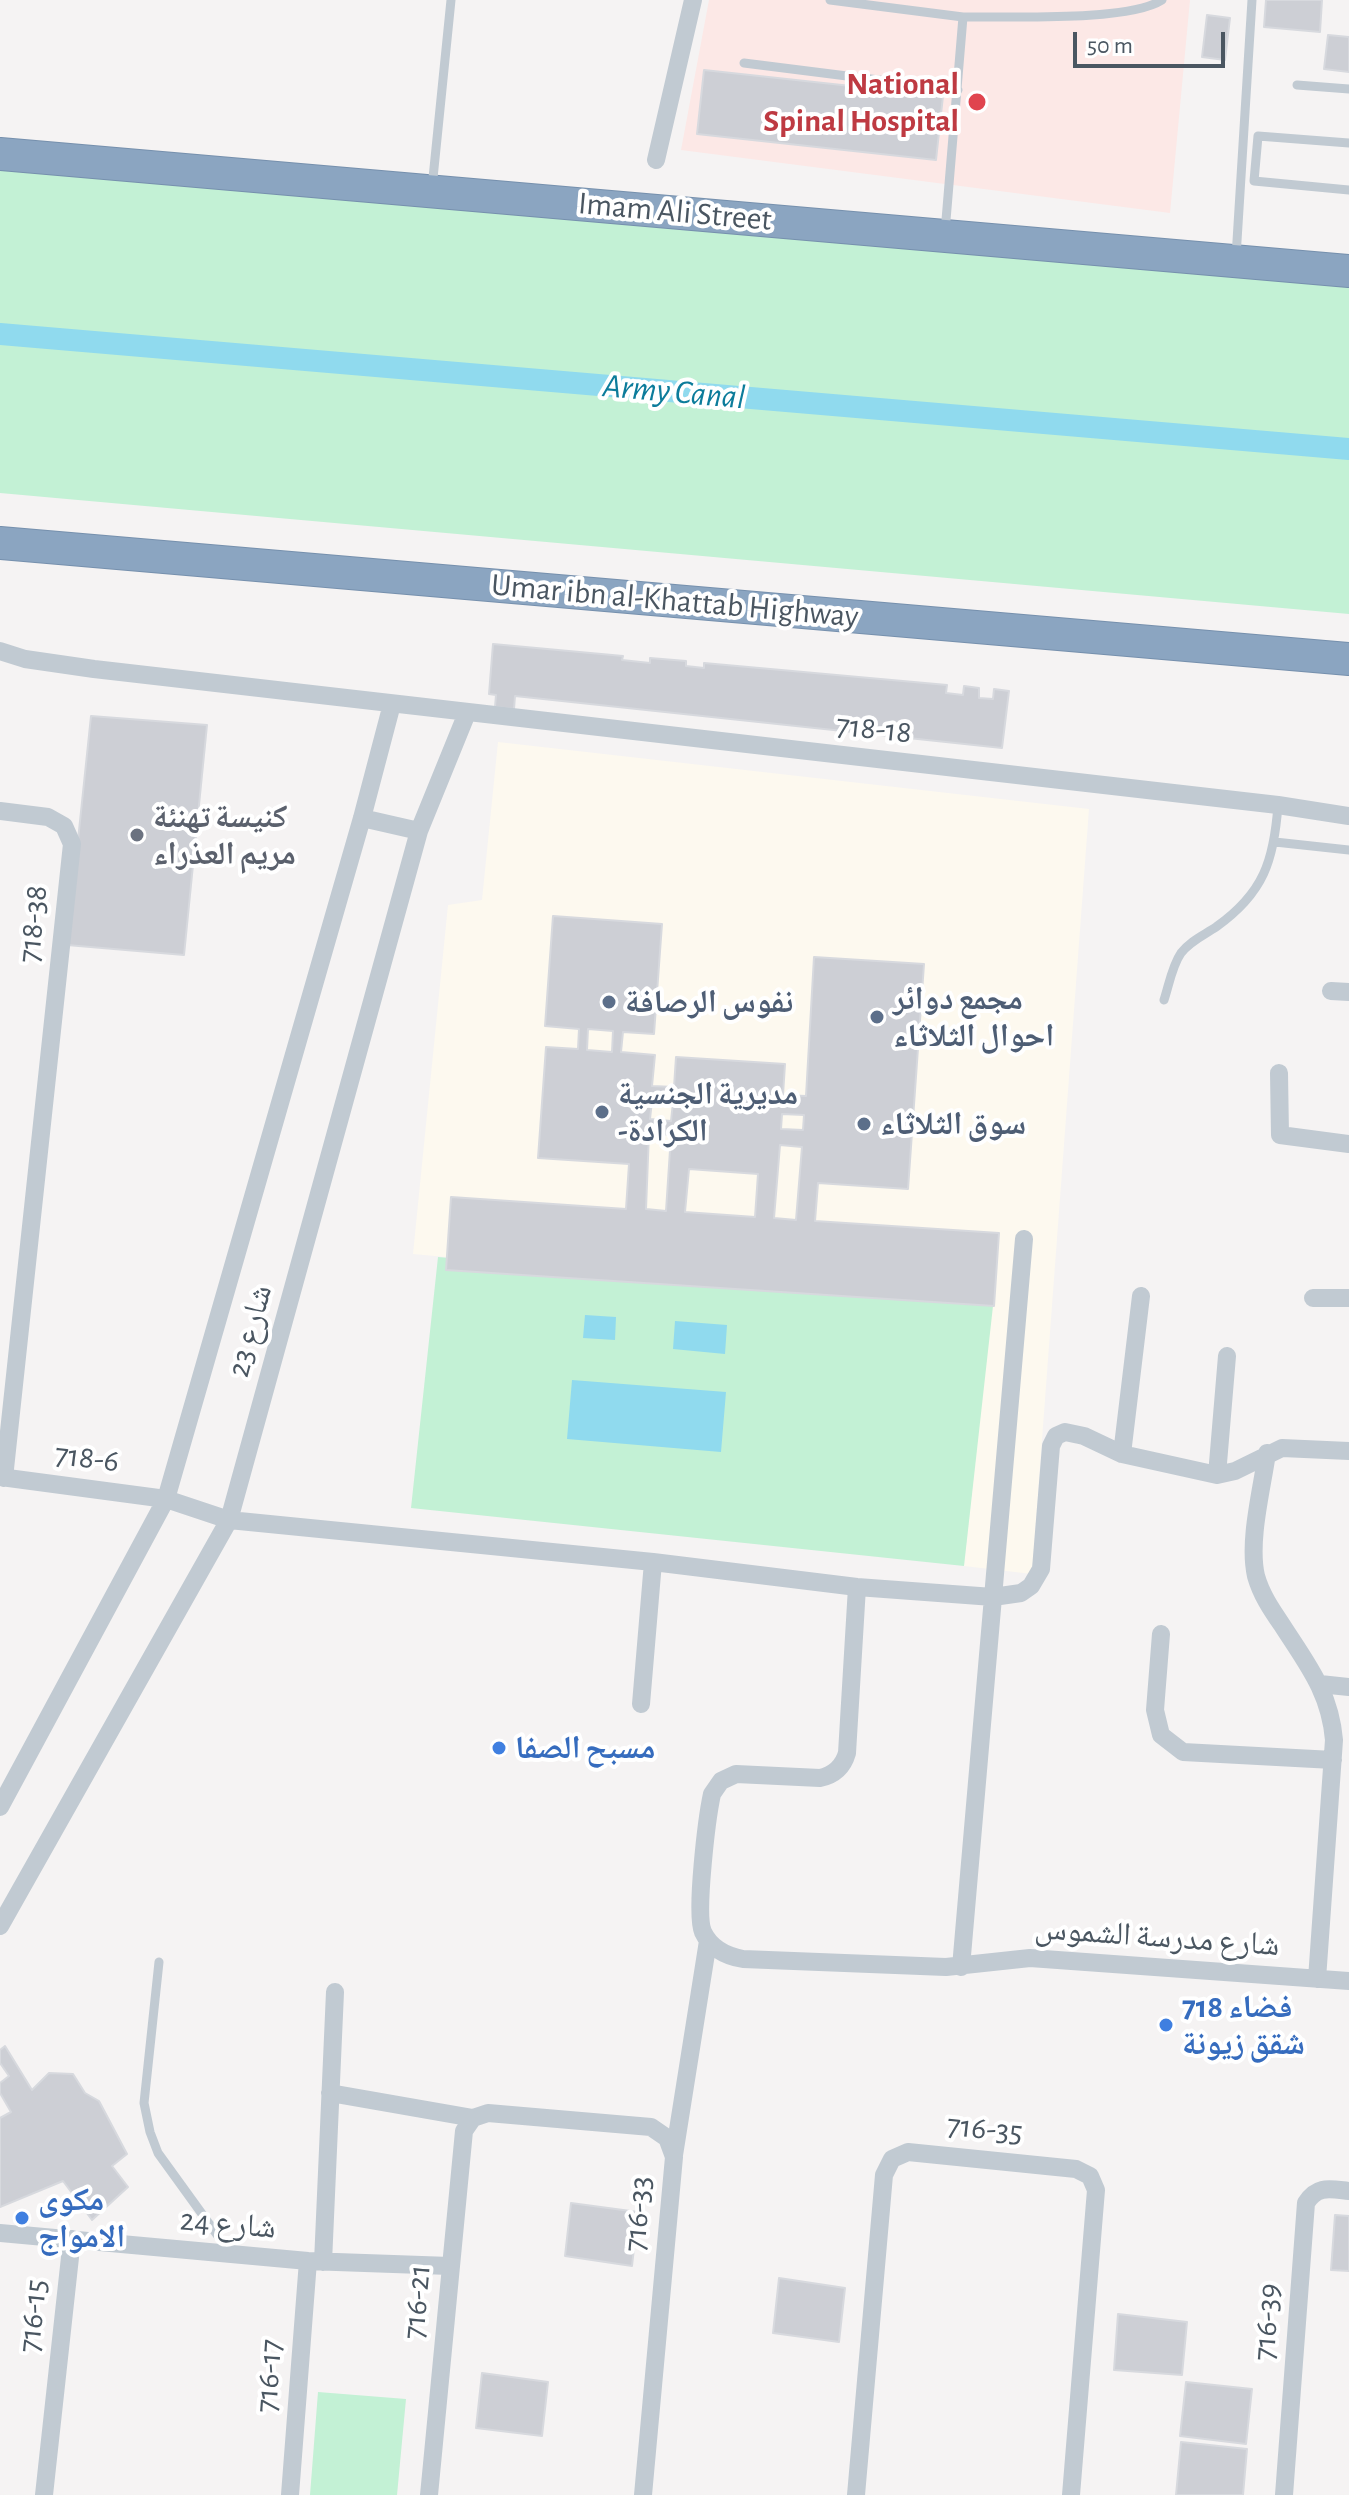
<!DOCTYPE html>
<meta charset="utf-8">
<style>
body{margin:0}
#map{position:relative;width:1349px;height:2495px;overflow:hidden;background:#f5f3f3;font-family:"Alegreya Sans",sans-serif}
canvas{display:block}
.scale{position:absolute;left:1073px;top:32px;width:152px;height:36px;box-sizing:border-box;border:4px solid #4a5661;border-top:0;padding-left:10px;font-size:24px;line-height:28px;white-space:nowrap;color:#4a5661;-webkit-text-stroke:6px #fff;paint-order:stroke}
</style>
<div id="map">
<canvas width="1349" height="2495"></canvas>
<div class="scale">50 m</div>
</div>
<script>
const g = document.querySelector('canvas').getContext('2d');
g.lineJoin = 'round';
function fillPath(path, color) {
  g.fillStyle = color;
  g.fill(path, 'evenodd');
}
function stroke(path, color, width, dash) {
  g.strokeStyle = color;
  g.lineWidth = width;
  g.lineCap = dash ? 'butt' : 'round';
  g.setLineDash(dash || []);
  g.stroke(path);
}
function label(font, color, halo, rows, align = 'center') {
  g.font = font + ' "Alegreya Sans","Noto Naskh Arabic",sans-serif';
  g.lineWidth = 8;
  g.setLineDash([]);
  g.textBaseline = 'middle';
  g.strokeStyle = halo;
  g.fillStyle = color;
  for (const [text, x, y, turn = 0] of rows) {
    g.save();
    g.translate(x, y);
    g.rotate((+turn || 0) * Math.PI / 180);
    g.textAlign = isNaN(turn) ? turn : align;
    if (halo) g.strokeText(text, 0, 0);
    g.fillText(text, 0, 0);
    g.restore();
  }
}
fillPath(new Path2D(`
 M 498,742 L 1089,809 L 1032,1574 L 964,1566 L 992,1306 L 413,1254 L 448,905 L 482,900 Z`), '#fdf9ef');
fillPath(new Path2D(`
 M 709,0 L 1190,0 L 1170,213 L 681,150 Z`), '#fce8e6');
fillPath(new Path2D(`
 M 0,164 L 1349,280 L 1349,614 L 0,493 Z
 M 438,1257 L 993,1306 L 964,1566 L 411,1508 Z
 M 318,2392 L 406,2399 L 397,2495 L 310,2495 Z`), '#c3f1d5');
fillPath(new Path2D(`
 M 585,1315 L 616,1317 L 615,1340 L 583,1338 Z
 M 675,1321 L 727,1325 L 725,1354 L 673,1349 Z
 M 572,1380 L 726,1392 L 721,1452 L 567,1439 Z`), '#90daee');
stroke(new Path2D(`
 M 0,334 L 1349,449`), '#90daee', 22);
const building = new Path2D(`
 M 1266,0 L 1322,0 L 1320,32 L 1264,27 Z
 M 1207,15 L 1230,18 L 1225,60 L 1202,57 Z
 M 1328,35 L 1349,37 L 1349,72 L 1324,69 Z
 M 704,70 L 943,96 L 936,160 L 697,134 Z
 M 493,644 L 623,656 L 622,660 L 650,663 L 650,658 L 686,661 L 686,666 L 704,668 L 704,663 L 947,685 L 946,693 L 963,695 L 964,686 L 979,688 L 979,698 L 993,699 L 994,689 L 1009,691 L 1002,748 L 515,696 L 514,709 L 495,707 L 496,695 L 489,694 Z
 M 91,716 L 207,725 L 184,955 L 67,945 Z
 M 553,916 L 662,924 L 654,1034 L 623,1032 L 621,1052 L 655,1055 L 652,1086 L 674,1087 L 676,1057 L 785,1064 L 783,1095 L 806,1096 L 814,957 L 924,964 L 908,1189 L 818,1183 L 815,1221 L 999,1233 L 994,1306 L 446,1270 L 451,1197 L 626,1209 L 629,1164 L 538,1158 L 546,1047 L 578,1049 L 579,1029 L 545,1026 ZM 588,1029 L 613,1031 L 612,1052 L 587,1050 ZM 652,1101 L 673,1102 L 671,1121 L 650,1119 ZM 782,1114 L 804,1115 L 803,1130 L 781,1129 ZM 649,1133 L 671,1135 L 666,1211 L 646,1209 ZM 780,1145 L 802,1147 L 796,1220 L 774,1218 ZM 689,1169 L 758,1174 L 755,1217 L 685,1212 Z
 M 5,2046 L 32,2090 L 49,2073 L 73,2074 L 85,2093 L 99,2101 L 127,2154 L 112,2166 L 128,2187 L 92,2220 L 63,2181 L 0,2207 L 0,2118 L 11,2112 L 0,2093 L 0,2083 L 9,2076 L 0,2063 L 0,2050 Z
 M 571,2203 L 638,2212 L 632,2266 L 565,2256 Z
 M 1335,2215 L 1349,2216 L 1349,2271 L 1331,2270 Z
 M 779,2278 L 845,2288 L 839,2342 L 773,2333 Z
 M 1118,2314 L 1187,2322 L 1182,2375 L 1114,2370 Z
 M 482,2373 L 548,2382 L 542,2436 L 476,2428 Z
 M 1186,2382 L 1252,2389 L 1246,2444 L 1180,2436 Z
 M 1181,2442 L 1247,2449 L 1243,2495 L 1176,2495 Z`);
fillPath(building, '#cdcfd5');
stroke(building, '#d7d9de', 2);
const motorway = new Path2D(`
 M 0,154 L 1349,271
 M 0,543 L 1349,659`);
stroke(motorway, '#7690ad', 34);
stroke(new Path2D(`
 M 830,0 L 963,17 L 945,232
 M 963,17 C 1008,16 1128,22 1162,0
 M 744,63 L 958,90
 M 1297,85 L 1349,89
 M 1349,143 L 1258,136 L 1254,181 L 1349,190
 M 432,188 L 451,0
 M 1236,257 L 1252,0
 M 1275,842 L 1349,850
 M 1164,1000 C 1169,985 1172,966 1181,953 C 1190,941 1204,935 1216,927 C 1264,893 1274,860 1278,805
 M 159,1962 L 144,2103 L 150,2132 L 158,2153 L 231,2254`), '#c1cad2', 9);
stroke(new Path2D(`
 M 656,160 L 693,0
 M 0,651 L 25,659 L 94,669 L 1278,805 L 1349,816
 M 0,811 L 48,817 L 64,826 L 72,844 L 4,1478
 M 362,818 L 419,831
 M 1331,991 L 1349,992
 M 1279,1073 L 1280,1135 L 1349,1144
 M 1313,1298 L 1349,1298
 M 1267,1453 C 1262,1489 1248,1541 1256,1576 C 1261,1594 1271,1609 1282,1625 C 1307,1664 1330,1692 1334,1740 L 1317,1979
 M 1122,1454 L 1141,1296
 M 1217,1475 L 1227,1356
 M 0,1477 L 166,1499 L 229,1520 L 653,1562 L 857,1587 L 993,1597 L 1021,1593 L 1031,1586 L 1041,1569 L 1051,1446 L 1056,1436 L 1065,1432 L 1084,1436 L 1122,1454 L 1217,1475 L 1235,1471 L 1282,1448 L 1349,1451
 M 857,1587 L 847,1753 C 843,1767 834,1775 820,1778 L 736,1774 L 721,1781 L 712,1794 C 707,1817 695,1914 703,1932 C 711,1949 726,1956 743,1959 L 946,1967 L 1030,1958 L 1349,1981
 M 1161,1634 L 1155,1710 L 1161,1735 L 1183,1752 L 1333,1760
 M 1320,1684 L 1349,1687
 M 641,1704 L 653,1562
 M 0,1807 L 166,1499 L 362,818 L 392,704
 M 0,1926 L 229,1520 L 419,831 L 467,713
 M 961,1967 L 1024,1239
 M 330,2093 L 473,2118 L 488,2113 L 651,2127 L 667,2138 L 674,2157 L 643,2495
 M 674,2155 L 708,1941
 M 0,2233 L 308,2261 L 450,2266
 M 323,2262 L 335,1992
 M 44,2495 L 72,2239
 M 290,2495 L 308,2261
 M 429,2495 L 464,2131 L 473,2118
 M 856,2495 L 884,2175 L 892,2159 L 908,2152 L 1076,2169 L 1090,2176 L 1096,2190 L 1071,2495
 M 1284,2495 L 1306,2203 C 1317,2185 1330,2189 1349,2191`), '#c1cad2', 18);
stroke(motorway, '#8ba5c1', 32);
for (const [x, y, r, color] of [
 [977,102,10,"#e0444e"],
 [137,835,8,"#6b7280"],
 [609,1002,8,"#5c6f8a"],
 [877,1017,8,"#5c6f8a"],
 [602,1112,8,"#5c6f8a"],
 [864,1124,8,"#5c6f8a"],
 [499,1748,8,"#3f7fe0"],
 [1166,2025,8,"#3f7fe0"],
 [22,2218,8,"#3f7fe0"]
]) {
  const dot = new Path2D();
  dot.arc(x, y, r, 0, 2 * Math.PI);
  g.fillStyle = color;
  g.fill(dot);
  stroke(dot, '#fff', 3);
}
label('bold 32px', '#be3a42', '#fff', [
 ["National",959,84],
 ["Spinal Hospital",959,121]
], 'right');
label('32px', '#4a5661', '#fff', [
 ["Imam Ali Street",675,212,5],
 ["Umar ibn al-Khattab Highway",675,601,5],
 ["718-18",874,729,6],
 ["718-38",33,924,-84],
 ["شارع 23",250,1331,-75],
 ["718-6",87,1458,7],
 ["شارع مدرسة الشموس",1157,1937,4],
 ["716-35",985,2129,6],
 ["716-33",638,2214,-85],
 ["شارع 24",228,2224,5],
 ["716-21",417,2302,-85],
 ["716-15",33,2316,-84],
 ["716-39",1267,2322,-86],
 ["716-17",269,2376,-86]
]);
label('bold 32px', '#5b616d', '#fff', [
 ["كنيسة تهنئة",153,817],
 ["مريم العذراء",153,854]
], 'left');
label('bold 32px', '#4e5e75', '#fff', [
 ["مجمع دوائر",893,999],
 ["احوال الثلاثاء",893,1036],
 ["نفوس الرصافة",625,1002],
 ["مديرية الجنسية",618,1094],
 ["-الكرادة",618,1131],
 ["سوق الثلاثاء",880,1124]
], 'left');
label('bold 32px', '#366cbe', '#fff', [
 ["مسبح الصفا",515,1748],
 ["فضاء 718",1182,2007],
 ["شقق زيونة",1182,2044],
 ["مكوى",38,2200],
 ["الامواج",38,2237]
], 'left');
label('italic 34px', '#0c7c9b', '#fff', [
 ["Army Canal",674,392,5]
]);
</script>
